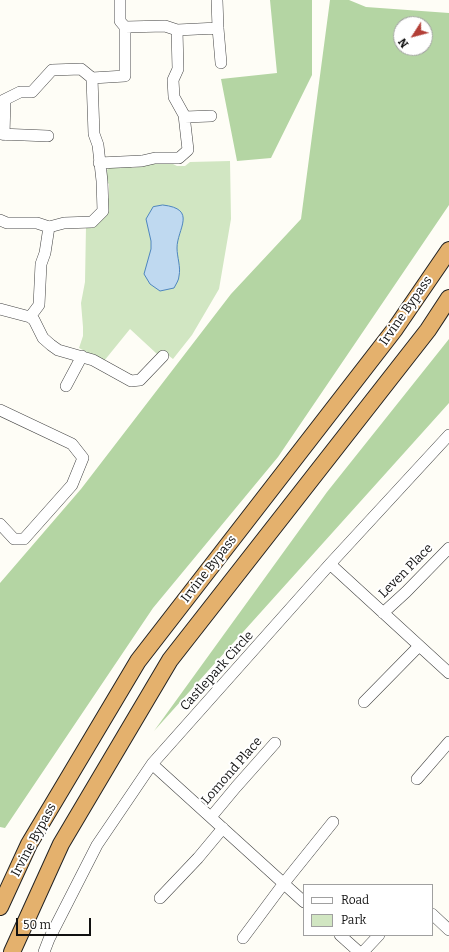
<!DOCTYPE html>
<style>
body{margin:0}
#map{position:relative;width:449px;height:952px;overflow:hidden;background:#fefdf6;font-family:Bitter,serif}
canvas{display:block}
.legend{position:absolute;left:303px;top:884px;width:130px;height:52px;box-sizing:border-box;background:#fff;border:1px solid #a0a0a0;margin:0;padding:5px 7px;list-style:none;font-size:12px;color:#111}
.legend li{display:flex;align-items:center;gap:8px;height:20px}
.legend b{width:20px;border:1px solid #a0a0a0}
.north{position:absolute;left:393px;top:16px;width:40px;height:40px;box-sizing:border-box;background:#fff;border:1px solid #a0a0a0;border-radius:50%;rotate:234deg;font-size:11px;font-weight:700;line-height:16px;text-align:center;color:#111}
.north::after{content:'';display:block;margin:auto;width:14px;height:18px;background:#b33f37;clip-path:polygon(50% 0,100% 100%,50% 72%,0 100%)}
.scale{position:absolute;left:16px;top:918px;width:75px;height:18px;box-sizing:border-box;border:2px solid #111;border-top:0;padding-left:5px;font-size:12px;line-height:14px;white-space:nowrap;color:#111;-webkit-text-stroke:3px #fff;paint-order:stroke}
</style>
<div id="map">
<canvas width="449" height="952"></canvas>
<ul class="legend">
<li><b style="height:5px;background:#fff"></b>Road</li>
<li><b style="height:11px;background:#d1e6c2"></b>Park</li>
</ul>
<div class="north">N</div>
<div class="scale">50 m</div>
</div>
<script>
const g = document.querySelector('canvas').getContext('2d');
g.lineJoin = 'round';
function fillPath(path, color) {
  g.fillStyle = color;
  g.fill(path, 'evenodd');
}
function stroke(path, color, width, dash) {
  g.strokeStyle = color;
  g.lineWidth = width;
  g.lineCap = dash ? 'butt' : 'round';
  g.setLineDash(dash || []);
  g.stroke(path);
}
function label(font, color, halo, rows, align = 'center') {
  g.font = font + ' Bitter,serif';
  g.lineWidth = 4;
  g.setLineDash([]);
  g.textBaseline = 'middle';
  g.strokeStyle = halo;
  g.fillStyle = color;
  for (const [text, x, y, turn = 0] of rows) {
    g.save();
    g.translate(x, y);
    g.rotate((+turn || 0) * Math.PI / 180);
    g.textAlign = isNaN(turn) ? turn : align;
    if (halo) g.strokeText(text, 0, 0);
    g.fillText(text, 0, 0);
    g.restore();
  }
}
fillPath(new Path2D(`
 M 165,160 L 177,166 L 185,166 L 190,162 L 230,161 L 231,219 L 219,289 L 192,335 L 173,359 L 164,352 L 157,354 L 130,329 L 104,361 L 79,348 L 83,336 L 83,327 L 81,303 L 85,282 L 86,226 L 105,201 L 109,198 L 109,184 L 105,180 L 105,172 L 110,167 L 128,164 L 132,168 L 139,167 L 142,164 Z`), '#d1e6c2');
fillPath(new Path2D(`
 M 270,0 L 312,0 L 312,75 L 271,158 L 237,161 L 221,79 L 277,73 Z
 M 330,0 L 349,0 L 366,7 L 449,13 L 449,205 L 278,457 L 153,608 L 5,828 L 0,827 L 0,583 L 81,489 L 231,294 L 301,219 ZM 401,24 L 425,24 L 425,48 L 401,48 Z
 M 449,339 L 449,403 L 154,731 L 327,492 Z`), '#b4d5a3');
const water = new Path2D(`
 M 163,205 C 198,209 177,229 177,248 C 177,257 181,267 179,276 C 179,280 176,284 174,288 L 160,291 L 150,284 L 144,274 L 151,249 L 151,241 L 146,219 L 153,207 Z`);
fillPath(water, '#bfd9f0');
stroke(water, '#4e86bf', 1);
const minor = new Path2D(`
 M 120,0 L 120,21 L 125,27
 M 217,0 L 218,28 L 221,63
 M 125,27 L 165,26 L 177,30 L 218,28
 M 0,102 L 20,92 L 32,92 L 52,70 L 81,69 L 92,78 L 125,76 L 125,27
 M 185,117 L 211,116
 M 0,134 L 48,136
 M 4,135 L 5,100
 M 99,163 L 142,161 L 155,158 L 179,158 L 188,150 L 184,115 L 174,97 L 173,80 L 178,69 L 177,30
 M 0,220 L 7,223 L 37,223 L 49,227 L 64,223 L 92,222 L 103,211 L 102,181 L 98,145 L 94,134 L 92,78
 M 0,309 L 30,317 L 34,320 L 43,338 L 51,345 L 58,350 L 93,360 L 131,381 L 140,380 L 163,356
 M 30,317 L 39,305 L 41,264 L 45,253 L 49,227
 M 66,386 L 82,356
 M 0,410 L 72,444 L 83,458 L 72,485 L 24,539 L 14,539 L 0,524
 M 330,564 L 449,673
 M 383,613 L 406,592 L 449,548
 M 364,702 L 419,646
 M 152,764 L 304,902
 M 417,779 L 449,742
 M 211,817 L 236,787 L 275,743
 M 160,898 L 198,858 L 223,828
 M 432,914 L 449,930
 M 340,935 L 359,952
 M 243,938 L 284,883 L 333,822
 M 44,952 L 49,939 L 97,845 L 152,764 L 330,564 L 449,435
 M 363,952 L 379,935`);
const highway = new Path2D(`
 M 0,907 L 29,844 L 138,661 L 395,329 L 449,250
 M 12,952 L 61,844 L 170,660 L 428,330 L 449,298`);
stroke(minor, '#444', 12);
stroke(highway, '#222', 18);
stroke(minor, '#fff', 11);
stroke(highway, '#e4b16d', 16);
label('13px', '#111', '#fff', [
 ["Irvine Bypass",406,311,-55],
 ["Irvine Bypass",209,569,-52],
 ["Leven Place",406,571,-45],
 ["Castlepark Circle",217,671,-48],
 ["Lomond Place",232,771,-49],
 ["Irvine Bypass",34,840,-62]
]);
</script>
